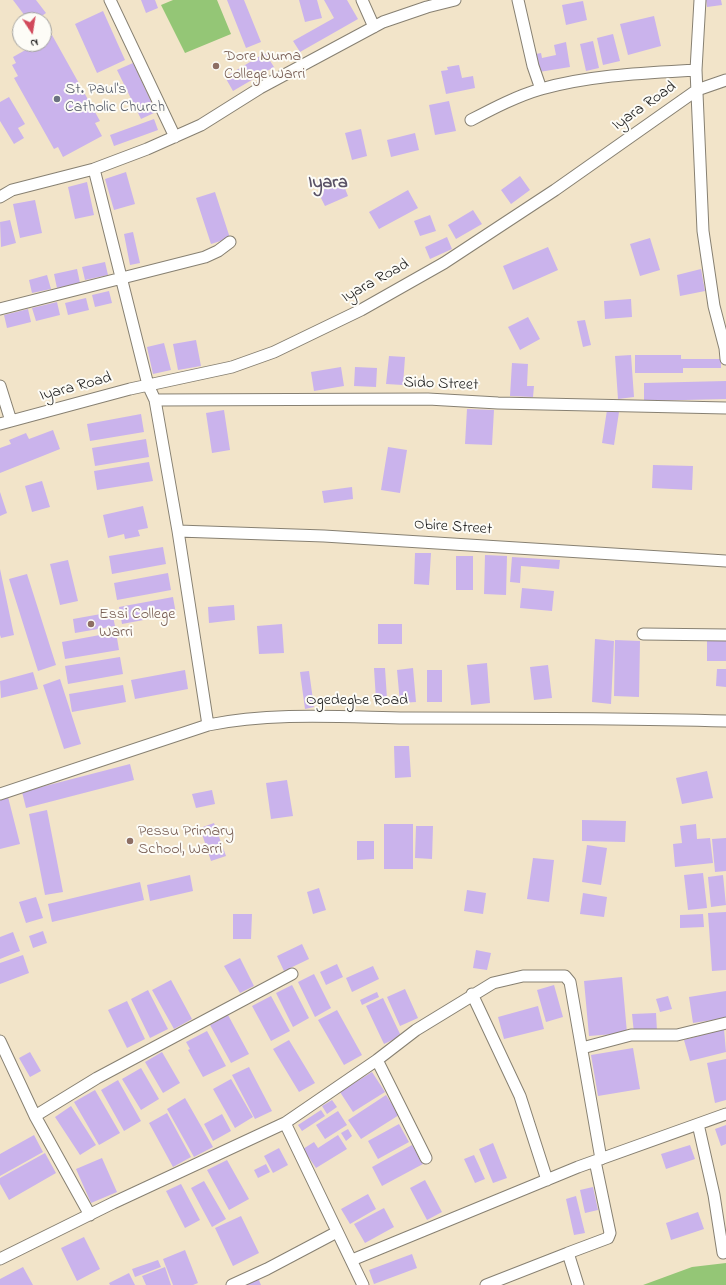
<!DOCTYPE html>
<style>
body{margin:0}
#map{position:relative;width:726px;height:1285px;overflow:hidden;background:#f2e4c9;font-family:"Indie Flower",sans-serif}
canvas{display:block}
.north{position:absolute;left:12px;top:12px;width:40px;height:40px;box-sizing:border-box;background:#fdfcf7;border:1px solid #a3a29f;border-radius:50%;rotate:168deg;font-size:11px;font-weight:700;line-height:16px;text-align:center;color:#1c1c1c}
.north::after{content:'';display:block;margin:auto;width:14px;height:18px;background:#d1495b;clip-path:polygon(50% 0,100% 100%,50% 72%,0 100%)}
</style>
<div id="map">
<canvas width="726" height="1285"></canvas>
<div class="north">N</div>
</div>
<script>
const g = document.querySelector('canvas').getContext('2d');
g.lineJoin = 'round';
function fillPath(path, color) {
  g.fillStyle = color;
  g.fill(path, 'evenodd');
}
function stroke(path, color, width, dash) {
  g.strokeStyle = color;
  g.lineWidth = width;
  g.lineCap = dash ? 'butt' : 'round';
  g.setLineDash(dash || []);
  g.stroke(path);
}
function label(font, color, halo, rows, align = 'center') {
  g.font = font + ' "Indie Flower",sans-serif';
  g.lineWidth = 4;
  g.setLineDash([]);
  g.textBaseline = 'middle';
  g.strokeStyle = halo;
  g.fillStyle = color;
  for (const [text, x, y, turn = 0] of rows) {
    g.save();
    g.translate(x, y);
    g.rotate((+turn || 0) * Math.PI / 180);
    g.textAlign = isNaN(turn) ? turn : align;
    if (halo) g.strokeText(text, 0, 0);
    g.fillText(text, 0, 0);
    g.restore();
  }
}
fillPath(new Path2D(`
 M 173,0 L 217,0 L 231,34 L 185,53 L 161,5 Z
 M 726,1263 L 726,1285 L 643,1285 L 692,1267 Z`), '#94c676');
fillPath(new Path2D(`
 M 13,0 L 36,0 L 46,13 L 36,20 L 28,20 Z
 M 141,0 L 155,0 L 158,8 L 146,13 Z
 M 227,0 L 244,0 L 261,42 L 246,48 Z
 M 299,0 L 317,0 L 322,18 L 305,22 Z
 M 324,0 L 347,0 L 358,19 L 300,52 L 293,41 L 334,18 Z
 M 706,0 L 721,0 L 722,5 L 707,7 Z
 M 583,1 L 587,20 L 566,25 L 562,5 Z
 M 103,11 L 125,60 L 97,73 L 75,24 Z
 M 654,16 L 661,46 L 628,55 L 620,24 Z
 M 613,34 L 620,61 L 603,65 L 597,38 Z
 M 52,35 L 100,121 L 95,123 L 102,136 L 63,157 L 58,147 L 54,149 L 14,78 L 18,76 L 12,65 L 16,63 L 13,57 L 36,44 L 44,44 L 44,40 Z
 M 593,41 L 599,68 L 586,71 L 580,44 Z
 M 566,42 L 570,67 L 539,72 L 536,54 L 541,53 L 542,58 L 556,55 L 554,45 Z
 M 265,53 L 274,67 L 233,91 L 225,77 Z
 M 133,63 L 156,112 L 141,119 L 117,70 Z
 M 459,65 L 462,78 L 473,76 L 475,88 L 446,94 L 441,71 L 448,70 L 447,67 Z
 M 9,97 L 25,124 L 18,128 L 24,138 L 14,144 L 0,121 L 0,102 Z
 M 449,101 L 456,131 L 435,135 L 429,105 Z
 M 154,119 L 158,130 L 114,146 L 110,135 Z
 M 361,129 L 367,156 L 352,160 L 345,133 Z
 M 415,133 L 419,150 L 391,157 L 387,140 Z
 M 126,172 L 135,204 L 114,210 L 105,179 Z
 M 520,176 L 530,190 L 511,204 L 501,190 Z
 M 342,181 L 348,196 L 325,206 L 318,192 Z
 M 87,182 L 94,215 L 75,219 L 68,187 Z
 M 408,190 L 418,208 L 379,229 L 369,212 Z
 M 215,192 L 230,238 L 211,244 L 196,198 Z
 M 35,200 L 42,233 L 20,238 L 13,204 Z
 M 473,210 L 482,224 L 456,239 L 448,225 Z
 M 430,215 L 436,231 L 420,236 L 414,221 Z
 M 10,220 L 16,243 L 1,247 L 0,222 Z
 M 133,232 L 140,263 L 130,265 L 124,234 Z
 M 447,237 L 452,249 L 430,259 L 425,247 Z
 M 650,238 L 660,270 L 640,276 L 630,244 Z
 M 548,247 L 558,270 L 513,290 L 503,266 Z
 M 105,262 L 108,275 L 85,280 L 82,267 Z
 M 77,269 L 80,283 L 57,288 L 54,274 Z
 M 701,269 L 705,291 L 680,296 L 677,275 Z
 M 47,275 L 51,289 L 32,293 L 29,280 Z
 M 109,291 L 112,303 L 95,307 L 92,295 Z
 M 86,298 L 89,310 L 68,315 L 65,303 Z
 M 631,299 L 632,317 L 605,319 L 604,301 Z
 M 57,302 L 60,315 L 36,321 L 32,308 Z
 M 28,309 L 31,322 L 7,328 L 4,315 Z
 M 528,317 L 540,339 L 520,350 L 508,327 Z
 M 585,320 L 591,345 L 583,347 L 577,321 Z
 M 196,340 L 201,366 L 178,370 L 173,344 Z
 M 164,343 L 171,370 L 153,374 L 147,347 Z
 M 631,355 L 634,397 L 618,399 L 615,356 Z
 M 635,355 L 681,355 L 681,359 L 721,359 L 721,368 L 683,368 L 683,373 L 635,373 Z
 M 389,356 L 405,357 L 403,385 L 386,384 Z
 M 512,363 L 528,364 L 527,386 L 534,386 L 533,397 L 510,396 Z
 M 341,367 L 344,386 L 314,391 L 311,372 Z
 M 355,367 L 377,368 L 376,387 L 354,386 Z
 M 726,381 L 726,399 L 644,401 L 644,383 Z
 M 467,409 L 494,410 L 492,445 L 465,444 Z
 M 224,410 L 230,450 L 212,453 L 206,413 Z
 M 607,410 L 619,412 L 614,445 L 602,443 Z
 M 141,414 L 144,432 L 90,441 L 87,424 Z
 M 53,430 L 60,449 L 0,473 L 0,448 L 11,444 L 9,440 L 26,433 L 29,439 Z
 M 146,439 L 149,457 L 95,466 L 92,448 Z
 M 388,447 L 407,450 L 400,493 L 381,490 Z
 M 149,462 L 153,481 L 97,490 L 94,471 Z
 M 653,465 L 693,466 L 692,490 L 652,488 Z
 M 42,481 L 50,507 L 32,512 L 25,486 Z
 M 352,487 L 353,499 L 324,503 L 322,491 Z
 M 0,492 L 7,513 L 0,516 Z
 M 143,506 L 148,528 L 138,530 L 140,536 L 125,539 L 124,534 L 108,538 L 103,515 Z
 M 163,547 L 166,564 L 112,574 L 109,556 Z
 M 415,553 L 431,553 L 429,585 L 414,584 Z
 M 485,555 L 507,556 L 506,595 L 484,594 Z
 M 456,556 L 473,556 L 473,590 L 456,590 Z
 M 512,557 L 560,560 L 559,569 L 521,566 L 520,583 L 510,582 Z
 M 68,560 L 78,601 L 60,605 L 50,564 Z
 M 0,569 L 14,635 L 1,638 L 0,635 Z
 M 168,573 L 171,590 L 117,600 L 114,583 Z
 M 27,574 L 56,665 L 38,671 L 9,579 Z
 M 522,588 L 554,591 L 552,611 L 520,608 Z
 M 173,597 L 176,614 L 122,624 L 119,607 Z
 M 234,605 L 235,620 L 209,623 L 208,607 Z
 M 112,612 L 115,626 L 75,633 L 73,619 Z
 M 282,624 L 284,653 L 259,654 L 257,626 Z
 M 378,624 L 402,624 L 402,644 L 378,644 Z
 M 116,632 L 119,650 L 65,659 L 62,642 Z
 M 595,639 L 614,641 L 611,704 L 592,702 Z
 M 615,640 L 640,641 L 639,697 L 614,696 Z
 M 707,641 L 726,641 L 726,661 L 707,661 Z
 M 120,657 L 123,674 L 68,684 L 65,666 Z
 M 487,663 L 490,703 L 471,705 L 467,665 Z
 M 548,665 L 552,698 L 534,700 L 530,667 Z
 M 374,668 L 385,668 L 387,699 L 376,700 Z
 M 413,668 L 416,702 L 400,703 L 397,670 Z
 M 717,669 L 726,669 L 726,687 L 716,686 Z
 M 185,670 L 188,689 L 135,699 L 131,680 Z
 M 427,670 L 442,670 L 442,702 L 427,702 Z
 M 309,671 L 314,707 L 305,709 L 300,672 Z
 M 33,672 L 38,689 L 1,698 L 0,681 Z
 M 60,679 L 81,744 L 64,749 L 43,685 Z
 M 123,685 L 126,702 L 72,712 L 69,694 Z
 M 394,746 L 409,746 L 411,777 L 395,778 Z
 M 130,764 L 134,780 L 26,808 L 22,792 Z
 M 707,771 L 713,798 L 682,804 L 676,778 Z
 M 287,780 L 293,816 L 271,819 L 266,783 Z
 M 212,790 L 215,804 L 196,808 L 192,794 Z
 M 8,797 L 20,844 L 0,849 L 0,800 Z
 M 47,810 L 63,892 L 45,895 L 29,814 Z
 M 582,820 L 626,821 L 625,842 L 582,841 Z
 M 214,823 L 226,856 L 211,861 L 200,828 Z
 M 384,824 L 413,824 L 413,869 L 384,869 Z
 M 696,824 L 697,839 L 710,838 L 713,863 L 675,867 L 673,844 L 682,843 L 680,826 Z
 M 416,826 L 433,826 L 432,859 L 415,858 Z
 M 726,838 L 726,871 L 715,872 L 712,839 Z
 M 357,841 L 374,841 L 374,859 L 357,860 Z
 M 587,845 L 607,848 L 601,885 L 582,882 Z
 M 533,858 L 554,860 L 549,902 L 527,899 Z
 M 703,873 L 707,908 L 688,910 L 684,875 Z
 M 190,875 L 193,891 L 150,901 L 147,885 Z
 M 723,875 L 726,905 L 711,907 L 708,877 Z
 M 140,882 L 144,900 L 52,922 L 48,904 Z
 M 319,888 L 326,910 L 313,914 L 307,892 Z
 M 467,890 L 486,893 L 483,914 L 464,911 Z
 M 583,893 L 607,897 L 604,917 L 580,914 Z
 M 36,897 L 43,918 L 26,923 L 19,902 Z
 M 726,912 L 726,970 L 712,971 L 708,913 Z
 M 233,914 L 252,914 L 251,939 L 233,939 Z
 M 703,914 L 704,927 L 680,928 L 680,915 Z
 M 43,931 L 47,943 L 33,948 L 29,936 Z
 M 13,932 L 20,951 L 0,959 L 0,937 Z
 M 302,944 L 309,959 L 284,971 L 277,956 Z
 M 476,950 L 491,953 L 487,970 L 473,968 Z
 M 23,955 L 29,973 L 0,984 L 0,963 Z
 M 240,958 L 254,986 L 240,993 L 224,966 Z
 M 337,964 L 343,977 L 326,985 L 320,972 Z
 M 373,966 L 379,979 L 352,992 L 346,978 Z
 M 314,974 L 331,1008 L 315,1017 L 298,982 Z
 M 622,977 L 627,1033 L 589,1036 L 584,981 Z
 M 171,980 L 192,1019 L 174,1029 L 152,990 Z
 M 292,985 L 309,1018 L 293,1027 L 276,993 Z
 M 554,985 L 563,1017 L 546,1022 L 537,990 Z
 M 405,989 L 418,1018 L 400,1026 L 387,997 Z
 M 148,990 L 168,1029 L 150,1038 L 131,999 Z
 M 726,991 L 726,1018 L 693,1023 L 689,997 Z
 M 377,992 L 379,997 L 362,1005 L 360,1000 Z
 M 271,996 L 290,1031 L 271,1041 L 252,1006 Z
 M 668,996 L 672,1009 L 660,1012 L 656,999 Z
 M 383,998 L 401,1036 L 384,1044 L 366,1006 Z
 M 127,1001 L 145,1039 L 127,1048 L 108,1010 Z
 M 538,1006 L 544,1029 L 504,1039 L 498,1017 Z
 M 337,1010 L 362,1055 L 344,1065 L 318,1020 Z
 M 656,1013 L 657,1031 L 634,1033 L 632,1014 Z
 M 228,1015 L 249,1054 L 231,1063 L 210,1025 Z
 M 724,1029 L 726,1052 L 690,1061 L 684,1040 Z
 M 207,1031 L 226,1066 L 203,1077 L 188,1050 L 190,1049 L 186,1042 Z
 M 289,1040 L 315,1083 L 299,1092 L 273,1049 Z
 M 633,1048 L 640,1089 L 598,1096 L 591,1055 Z
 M 30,1052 L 41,1071 L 30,1077 L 19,1058 Z
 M 162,1052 L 180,1083 L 163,1093 L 145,1062 Z
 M 726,1059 L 726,1100 L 715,1103 L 707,1063 Z
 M 249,1067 L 272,1111 L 255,1119 L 232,1075 Z
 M 141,1068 L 159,1099 L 141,1110 L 122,1079 Z
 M 372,1072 L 385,1092 L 353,1112 L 340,1092 Z
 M 231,1079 L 253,1117 L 235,1128 L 213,1089 Z
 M 118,1080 L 141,1121 L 124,1131 L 101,1090 Z
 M 95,1090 L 120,1133 L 99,1145 L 74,1102 Z
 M 386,1095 L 399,1115 L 361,1139 L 348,1120 Z
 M 185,1098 L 213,1147 L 194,1157 L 167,1109 Z
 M 332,1100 L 337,1107 L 327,1114 L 322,1106 Z
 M 71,1106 L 96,1145 L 80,1155 L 55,1117 Z
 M 321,1110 L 325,1116 L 302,1131 L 298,1125 Z
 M 338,1111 L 347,1125 L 325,1139 L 316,1125 Z
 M 167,1113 L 191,1157 L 173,1167 L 149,1123 Z
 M 222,1114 L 231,1131 L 213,1141 L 204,1124 Z
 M 399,1124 L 409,1142 L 378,1159 L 368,1141 Z
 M 726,1125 L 726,1144 L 721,1146 L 715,1129 Z
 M 348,1129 L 352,1136 L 346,1141 L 341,1133 Z
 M 34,1135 L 43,1152 L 0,1176 L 0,1154 Z
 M 338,1135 L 347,1149 L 316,1168 L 303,1149 L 314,1142 L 318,1148 Z
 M 493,1143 L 507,1178 L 493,1183 L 479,1149 Z
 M 412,1145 L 423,1164 L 382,1186 L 372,1167 Z
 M 690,1145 L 695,1159 L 666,1169 L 661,1154 Z
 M 279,1148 L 288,1165 L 273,1173 L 264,1156 Z
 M 45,1153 L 56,1173 L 9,1200 L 0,1184 L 0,1178 Z
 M 474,1155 L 485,1179 L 475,1183 L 464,1159 Z
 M 102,1158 L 117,1192 L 91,1203 L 76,1169 Z
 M 227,1160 L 249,1199 L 229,1210 L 207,1170 Z
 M 266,1164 L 270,1172 L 258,1178 L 254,1170 Z
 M 425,1180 L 442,1212 L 427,1220 L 410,1188 Z
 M 204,1181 L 226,1219 L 212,1227 L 191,1188 Z
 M 181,1184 L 200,1220 L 185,1228 L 166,1191 Z
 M 593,1187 L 598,1210 L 585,1213 L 580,1190 Z
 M 368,1194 L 376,1209 L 350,1224 L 341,1209 Z
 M 576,1196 L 585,1233 L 574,1235 L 566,1199 Z
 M 384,1208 L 394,1227 L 365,1243 L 354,1224 Z
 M 698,1212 L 704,1229 L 671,1240 L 666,1223 Z
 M 241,1216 L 259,1253 L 233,1266 L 215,1228 Z
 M 84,1237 L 100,1269 L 77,1281 L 61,1248 Z
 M 185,1250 L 198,1283 L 193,1285 L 173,1285 L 163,1259 Z
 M 412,1254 L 417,1268 L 374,1284 L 369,1270 Z
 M 158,1260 L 161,1267 L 135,1277 L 132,1269 Z
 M 23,1267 L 33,1285 L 0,1285 L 0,1279 Z
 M 165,1267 L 171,1285 L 146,1285 L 142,1276 Z
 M 129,1273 L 135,1285 L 110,1285 L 109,1283 Z
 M 258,1278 L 261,1285 L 244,1285 Z`), '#cab3ec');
const street = new Path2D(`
 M 110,0 L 175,137
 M 362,0 L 374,27
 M 518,0 L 533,66 L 541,89
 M 700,0 L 696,70 L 703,231 L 714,306 L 725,348 L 726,359
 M 471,120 C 494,108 517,96 541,89 C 591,75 644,73 696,70
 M 94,169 L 148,385 L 155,400 L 178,531 L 208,725
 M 0,197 L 12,190 L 94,169 L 147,149 L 201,125 L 260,88 L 383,22 L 427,7 L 455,0
 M 0,309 L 205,257 L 218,251 L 230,242
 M 0,386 L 11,421
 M 155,400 L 428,399 L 498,403 L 726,408
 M 0,424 L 130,389 L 232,367 L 274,352 L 361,310 L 444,263 L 555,190 L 697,90 L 726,80
 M 178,531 L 324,536 L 726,561
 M 643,634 L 726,635
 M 0,794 L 208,725 C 273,712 341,717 407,718 C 514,718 620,718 726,721
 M 472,994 L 520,1096 L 547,1180
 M 0,1041 L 35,1116 L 90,1215
 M 582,1048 L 631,1035 L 677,1035 L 726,1023
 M 377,1060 L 426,1158
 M 35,1116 L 97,1078 L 292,974
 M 285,1123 L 363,1285
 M 698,1124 L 714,1195 L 723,1253
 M 0,1259 L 113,1203 L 285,1123 L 377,1060 L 416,1030 L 493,983 L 523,976 L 565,976 L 570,982 L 601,1159
 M 352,1260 L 578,1167 L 726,1114
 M 232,1285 L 267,1269 L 337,1232
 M 486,1285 L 568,1253
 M 578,1285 L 568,1253 L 608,1238 L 610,1233 L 595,1161`);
stroke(street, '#878072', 13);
stroke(street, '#fff', 11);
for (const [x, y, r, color] of [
 [216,66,4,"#8d6e63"],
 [57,99,4,"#6b7280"],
 [91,624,4,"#8d6e63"],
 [130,841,4,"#8d6e63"]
]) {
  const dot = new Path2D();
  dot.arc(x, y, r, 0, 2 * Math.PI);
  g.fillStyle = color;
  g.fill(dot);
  stroke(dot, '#fdfcf7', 1.5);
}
label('16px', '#785e54', '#fdfcf7', [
 ["Dore Numa",224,57],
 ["College Warri",224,75],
 ["Essi College",99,615],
 ["Warri",99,633],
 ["Pessu Primary",138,832],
 ["School, Warri",138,850]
], 'left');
label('16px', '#5b616d', '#fdfcf7', [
 ["St. Paul's",65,90],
 ["Catholic Church",65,108]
], 'left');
label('16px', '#1c1c1c', '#fdfcf7', [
 ["Iyara Road",645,107,-35],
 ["Iyara Road",376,282,-29],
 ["Sido Street",441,385,2],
 ["Iyara Road",76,388,-15],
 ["Obire Street",453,528,4],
 ["Ogedegbe Road",357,701]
]);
label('bold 18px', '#595165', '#fdfcf7', [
 ["Iyara",328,184]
]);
</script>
